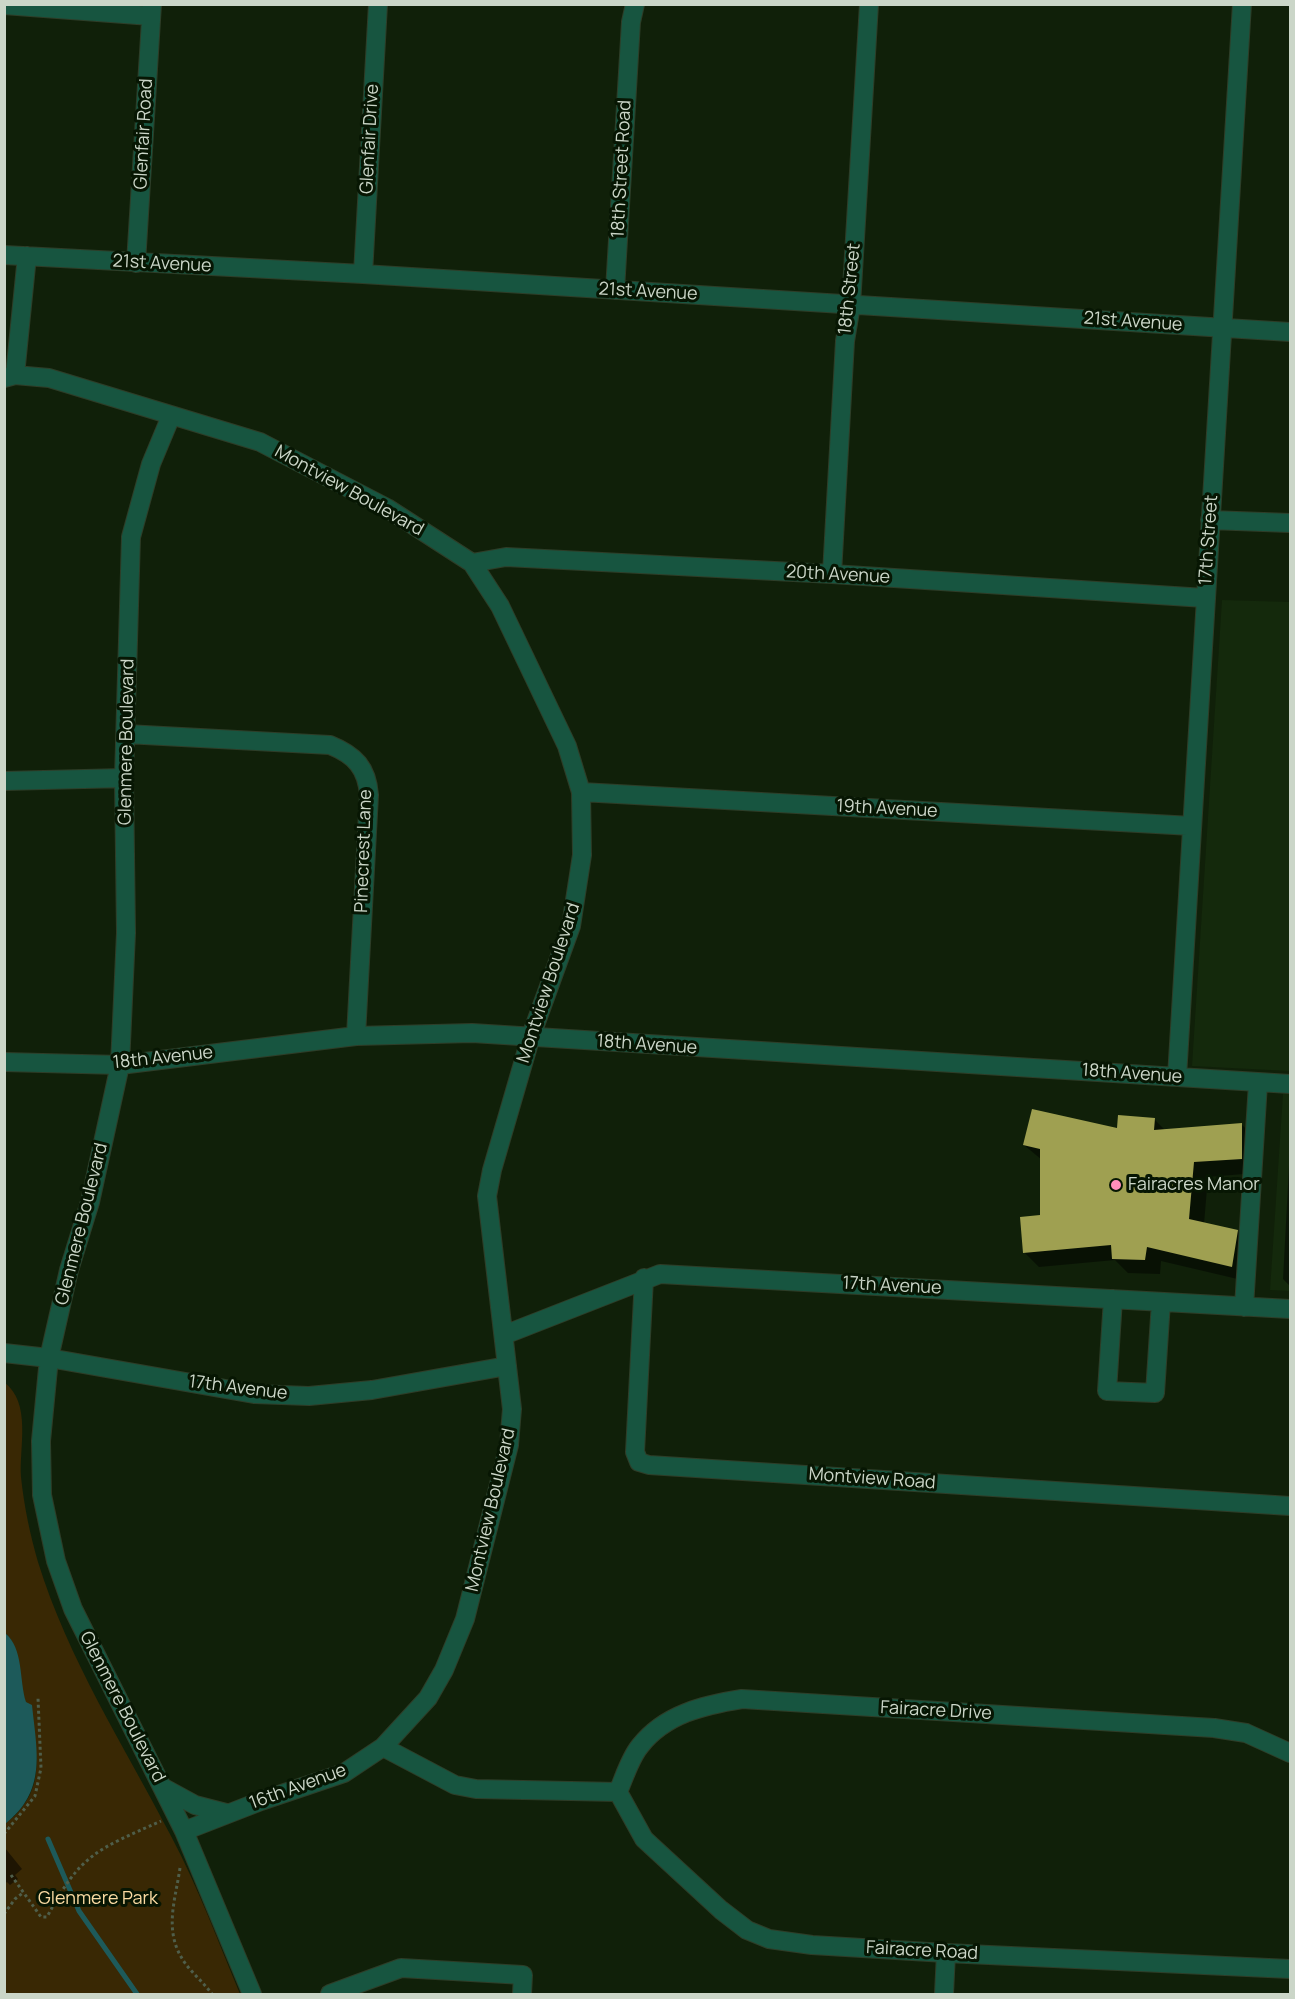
<!DOCTYPE html>
<style>
body{margin:0}
#map{position:relative;width:1295px;height:1999px;overflow:hidden;background:#102009;font-family:Manrope,sans-serif}
canvas{display:block}
.frame{position:absolute;inset:0;border:6px solid #cbd6c8;pointer-events:none}
</style>
<div id="map">
<canvas width="1295" height="1999"></canvas>
<div class="frame"></div>
</div>
<script>
const g = document.querySelector('canvas').getContext('2d');
g.lineJoin = 'round';
function fillPath(path, color) {
  g.fillStyle = color;
  g.fill(path, 'evenodd');
}
function stroke(path, color, width, dash) {
  g.strokeStyle = color;
  g.lineWidth = width;
  g.lineCap = dash ? 'butt' : 'round';
  g.setLineDash(dash || []);
  g.stroke(path);
}
function label(font, color, halo, rows, align = 'center') {
  g.font = font + ' Manrope,sans-serif';
  g.lineWidth = 6;
  g.setLineDash([]);
  g.textBaseline = 'middle';
  g.strokeStyle = halo;
  g.fillStyle = color;
  for (const [text, x, y, turn = 0] of rows) {
    g.save();
    g.translate(x, y);
    g.rotate((+turn || 0) * Math.PI / 180);
    g.textAlign = isNaN(turn) ? turn : align;
    if (halo) g.strokeText(text, 0, 0);
    g.fillText(text, 0, 0);
    g.restore();
  }
}
fillPath(new Path2D(`
 M 1222,600 L 1290,602 L 1290,1071 L 1192,1066 Z
 M 1283,1094 L 1290,1094 L 1290,1291 L 1270,1290 Z`), '#14290c');
fillPath(new Path2D(`
 M 4,1382 C 32,1403 19,1447 21,1477 C 24,1506 30,1534 38,1562 C 68,1659 124,1746 171,1836 C 198,1887 218,1941 240,1994 L 5,1994 L 5,1824 C 55,1785 33,1741 22,1689 C 18,1672 20,1645 5,1633 Z`), '#392804');
fillPath(new Path2D(`
 M 5,1633 C 24,1648 19,1681 26,1702 L 32,1705 C 37,1753 47,1791 5,1824 Z`), '#1d5a5a');
fillPath(new Path2D(`
 M 1154,1119 L 1165,1130 L 1242,1125 L 1257,1139 L 1256,1173 L 1208,1177 L 1204,1224 L 1237,1231 L 1252,1246 L 1246,1281 L 1161,1261 L 1160,1274 L 1128,1273 L 1115,1260 L 1039,1267 L 1024,1252 L 1041,1216 L 1042,1160 L 1024,1145 L 1118,1129 Z
 M 1290,1147 L 1290,1286 L 1283,1279 Z
 M 5,1848 L 22,1869 L 15,1875 L 18,1879 L 10,1885 L 7,1882 L 4,1884 Z`), '#0007');
stroke(new Path2D(`
 M 48,1839 L 79,1911 L 137,1994`), '#1d5a5a', 5);
fillPath(new Path2D(`
 M 1032,1109 L 1117,1128 L 1118,1115 L 1155,1118 L 1154,1130 L 1242,1123 L 1242,1159 L 1194,1162 L 1189,1219 L 1238,1230 L 1232,1267 L 1147,1247 L 1145,1260 L 1112,1259 L 1111,1245 L 1023,1253 L 1020,1217 L 1040,1215 L 1040,1149 L 1023,1145 Z`), '#9fa051');
const minor = new Path2D(`
 M 4,5 L 151,16
 M 4,255 L 363,274 L 1290,332
 M 136,263 L 152,4
 M 363,274 L 378,4
 M 615,290 L 631,22 L 635,4
 M 15,375 L 27,256
 M 4,378 L 15,375 L 49,378 L 260,442 L 387,508 L 472,563 L 500,606 L 567,746 L 581,792 L 582,855 L 571,926 L 531,1036 L 492,1170 L 487,1196 L 512,1409 L 509,1445 L 465,1619 L 444,1670 L 428,1698 L 383,1747
 M 171,416 L 151,464 L 131,537 L 124,778 L 126,933 L 120,1065 L 90,1202 L 69,1270 L 49,1358 L 41,1441 L 42,1495 L 56,1561 L 73,1609 L 184,1831 L 252,1994
 M 1210,520 L 1290,523
 M 472,563 L 506,557 L 832,574 L 1205,598
 M 832,574 L 845,341 L 851,305 L 869,4
 M 126,734 L 330,745 C 355,755 367,768 369,795 L 356,1036
 M 4,781 L 124,778
 M 581,792 L 1192,826
 M 4,1062 L 120,1065 L 356,1036 L 472,1033 L 1290,1084
 M 1177,1077 L 1242,4
 M 644,1278 L 635,1452 L 639,1462 L 649,1465 L 1290,1506
 M 1113,1299 L 1107,1391 L 1155,1393 L 1161,1302
 M 1244,1307 L 1258,1083
 M 504,1335 L 660,1274 L 1290,1309
 M 4,1353 L 49,1358 L 254,1394 L 309,1396 L 372,1390 L 507,1366
 M 162,1787 L 195,1805 L 226,1813
 M 618,1792 L 644,1839 L 721,1910 L 747,1930 L 769,1939 L 812,1945 L 946,1953 L 1290,1969
 M 618,1792 C 624,1778 630,1758 640,1746 C 665,1714 704,1705 742,1699 L 1214,1728 L 1246,1733 L 1290,1753
 M 184,1831 L 261,1801 L 344,1773 L 383,1747 L 455,1785 L 476,1789 L 618,1792
 M 330,1994 L 401,1968 L 523,1975 L 522,1994
 M 944,1994 L 946,1953`);
stroke(minor, '#2e3d28', 20);
stroke(new Path2D(`
 M 4,1834 L 35,1796 L 41,1768 L 38,1698
 M 180,1868 C 175,1902 163,1932 185,1963 C 193,1974 204,1983 212,1994
 M 11,1875 L 41,1917 L 47,1917 C 81,1853 97,1850 161,1821
 M 4,1914 L 15,1899 L 24,1892`), '#4f5e4a', 3, [3, 3]);
stroke(minor, '#175540', 18);
for (const [x, y, r, color] of [
 [1116,1185,6,"#ff8eba"]
]) {
  const dot = new Path2D();
  dot.arc(x, y, r, 0, 2 * Math.PI);
  g.fillStyle = color;
  g.fill(dot);
  stroke(dot, '#071603', 2);
}
label('18px', '#cbd6c8', '#071603', [
 ["Glenfair Road",144,134,-87],
 ["Glenfair Drive",370,139,-87],
 ["18th Street Road",622,169,-87],
 ["21st Avenue",162,264,3],
 ["18th Street",850,289,-84],
 ["21st Avenue",648,292,3],
 ["21st Avenue",1133,322,4],
 ["Montview Boulevard",349,491,29],
 ["17th Street",1209,540,-86],
 ["20th Avenue",838,575,3],
 ["Glenmere Boulevard",127,742,-89],
 ["19th Avenue",887,809,3],
 ["Pinecrest Lane",364,851,-88],
 ["Montview Boulevard",549,983,-72],
 ["18th Avenue",647,1045,4],
 ["18th Avenue",163,1058,-6],
 ["18th Avenue",1132,1074,4],
 ["Glenmere Boulevard",82,1224,-76],
 ["17th Avenue",892,1286,3],
 ["17th Avenue",238,1388,7],
 ["Montview Road",872,1479,4],
 ["Montview Boulevard",491,1510,-77],
 ["Glenmere Boulevard",122,1707,63],
 ["Fairacre Drive",936,1711,3],
 ["16th Avenue",298,1787,-20],
 ["Fairacre Road",922,1951,3]
]);
label('18px', '#cbd6c8', '#071603', [
 ["Fairacres Manor",1128,1185]
], 'left');
label('18px', '#fadaa2', '#071603', [
 ["Glenmere Park",98,1899]
]);
</script>
